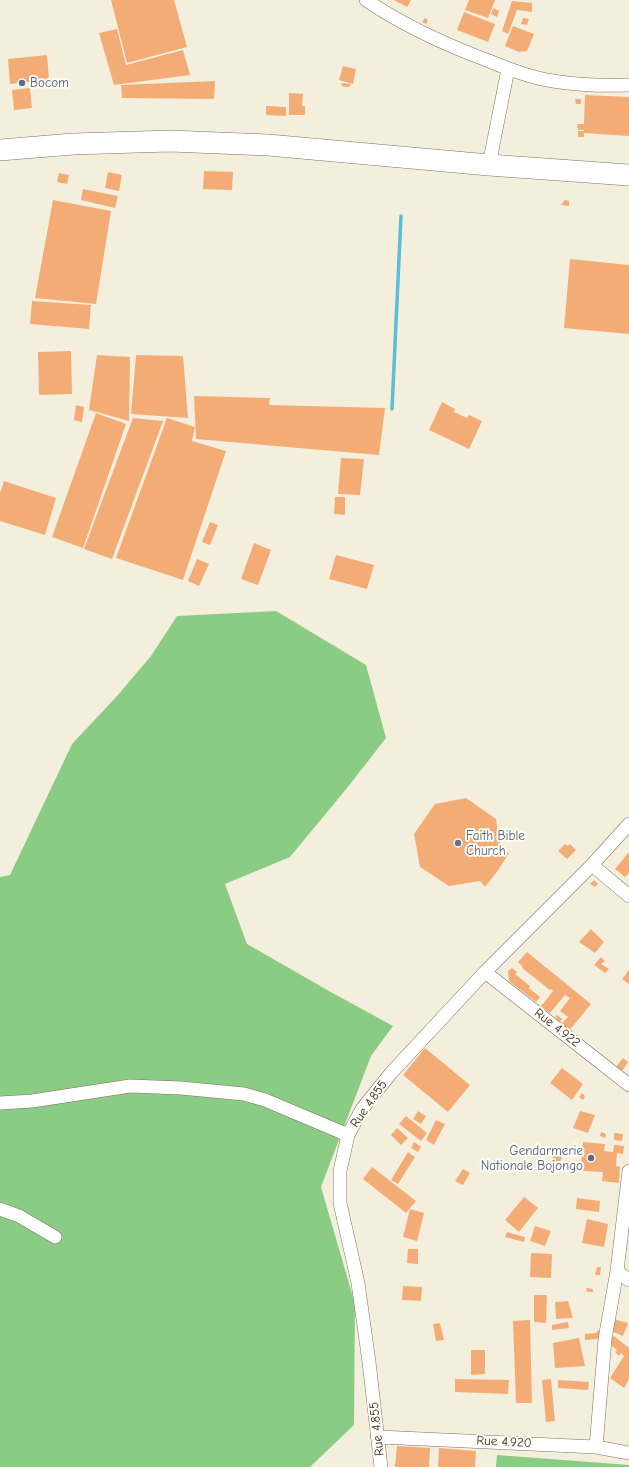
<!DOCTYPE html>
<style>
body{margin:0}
canvas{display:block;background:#f4efdc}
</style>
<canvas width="629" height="1467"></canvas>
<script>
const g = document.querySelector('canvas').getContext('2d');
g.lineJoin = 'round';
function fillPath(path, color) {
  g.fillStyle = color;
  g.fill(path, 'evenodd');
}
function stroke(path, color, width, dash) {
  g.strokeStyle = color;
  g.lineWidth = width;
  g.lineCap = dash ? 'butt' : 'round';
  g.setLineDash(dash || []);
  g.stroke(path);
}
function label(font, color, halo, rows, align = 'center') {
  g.font = font + ' "Comic Neue",sans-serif';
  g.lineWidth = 4;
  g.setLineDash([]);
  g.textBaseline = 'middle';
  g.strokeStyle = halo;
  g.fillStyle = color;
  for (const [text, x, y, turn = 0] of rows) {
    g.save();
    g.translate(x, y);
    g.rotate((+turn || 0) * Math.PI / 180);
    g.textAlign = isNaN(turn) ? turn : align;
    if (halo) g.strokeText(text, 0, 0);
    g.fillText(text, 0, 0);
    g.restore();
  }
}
fillPath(new Path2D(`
 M 276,611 L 366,665 L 386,738 L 347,788 L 290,857 L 225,884 L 247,944 L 329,991 L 393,1026 L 371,1056 L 321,1187 L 355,1304 L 354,1425 L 310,1467 L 0,1467 L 0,877 L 10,875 L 72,744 L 117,696 L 151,656 L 177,616 Z
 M 497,1455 L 629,1465 L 629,1467 L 496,1467 Z`), '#8bcc84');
stroke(new Path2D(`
 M 392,409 L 401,216`), '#59bed7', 3.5);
fillPath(new Path2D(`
 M 111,0 L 174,0 L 187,47 L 127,63 Z
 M 394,0 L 411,0 L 407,7 Z
 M 469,0 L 495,0 L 488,18 L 465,10 Z
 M 512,1 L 532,3 L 532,12 L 517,10 L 508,34 L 502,31 Z
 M 493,8 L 499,11 L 497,17 L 491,14 Z
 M 464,12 L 495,24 L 488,42 L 457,30 Z
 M 425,18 L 428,20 L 426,24 L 422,22 Z
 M 523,18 L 529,19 L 527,25 L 521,24 Z
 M 513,26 L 534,34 L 527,51 L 519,52 L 505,46 Z
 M 117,29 L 126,65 L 183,50 L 190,75 L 114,85 L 99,33 Z
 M 47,55 L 49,80 L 10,84 L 8,59 Z
 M 343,66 L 356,69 L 353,84 L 339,80 Z
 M 215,81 L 214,99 L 122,98 L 121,85 Z
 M 341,83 L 351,84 L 349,87 L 346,87 L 342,86 Z
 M 30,88 L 32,108 L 14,110 L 12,90 Z
 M 289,93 L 303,94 L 302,106 L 305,106 L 305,115 L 289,115 Z
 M 585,95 L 629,97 L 629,136 L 584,133 L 584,137 L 578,137 L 578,131 L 584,131 L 584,130 L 578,130 L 577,124 L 584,124 Z
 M 575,99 L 581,99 L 581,104 L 576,104 Z
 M 266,106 L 286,107 L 286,116 L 266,115 Z
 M 204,171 L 233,172 L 232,190 L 203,189 Z
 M 108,172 L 122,175 L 119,191 L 105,188 Z
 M 59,173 L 69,175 L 67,184 L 57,182 Z
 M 83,189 L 118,196 L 115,208 L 81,200 Z
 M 53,200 L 111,211 L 96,304 L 35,298 Z
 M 565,200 L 569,201 L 569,206 L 561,205 Z
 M 570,259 L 629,265 L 629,334 L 564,328 Z
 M 32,301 L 91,305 L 89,329 L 30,324 Z
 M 71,351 L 72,394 L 39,395 L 38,352 Z
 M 97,355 L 130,357 L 129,421 L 89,410 Z
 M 136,355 L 183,356 L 188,418 L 131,414 Z
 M 194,396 L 270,398 L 269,405 L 385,408 L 379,455 L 196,439 Z
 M 442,402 L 455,409 L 454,412 L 467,418 L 469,415 L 482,421 L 469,449 L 429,430 Z
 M 76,405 L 84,407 L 82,422 L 74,420 Z
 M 96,413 L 126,424 L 83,548 L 52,537 Z
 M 133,418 L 163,421 L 112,559 L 84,549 Z
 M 167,418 L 195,427 L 192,441 L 226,451 L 183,580 L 116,558 Z
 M 341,458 L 364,459 L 360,495 L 338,494 Z
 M 4,481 L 56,498 L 45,535 L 0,521 L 0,493 Z
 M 335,497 L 345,497 L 345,515 L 334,514 Z
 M 210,522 L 218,525 L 210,545 L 202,542 Z
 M 254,543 L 271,550 L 258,585 L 241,579 Z
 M 336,555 L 374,565 L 367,589 L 329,579 Z
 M 197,559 L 209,564 L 199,586 L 188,581 Z
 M 466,798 L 496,819 L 501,851 L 509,853 L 499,869 L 485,887 L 480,881 L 449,886 L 420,867 L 414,834 L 435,804 Z
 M 565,844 L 568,846 L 570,844 L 576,850 L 567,859 L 558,851 Z
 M 629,852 L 629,873 L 625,877 L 615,869 Z
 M 594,880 L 598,884 L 595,887 L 590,884 Z
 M 591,929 L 604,942 L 595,953 L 579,942 Z
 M 527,952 L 591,1004 L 569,1031 L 562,1023 L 568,1017 L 560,1011 L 570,998 L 565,995 L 550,1013 L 541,1007 L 541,1006 L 542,1004 L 543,1004 L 553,991 L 551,989 L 550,990 L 522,968 L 523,967 L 518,962 Z
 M 601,957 L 605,961 L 601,964 L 609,969 L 605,973 L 594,965 Z
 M 512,968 L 517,972 L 515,974 L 530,986 L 529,988 L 540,997 L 536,1002 L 509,981 L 508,971 Z
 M 629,970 L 629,984 L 622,979 Z
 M 557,1015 L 562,1019 L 560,1022 L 556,1019 L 557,1018 L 555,1016 Z
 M 425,1048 L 470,1085 L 448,1112 L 403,1075 Z
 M 623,1058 L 628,1062 L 622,1071 L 616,1067 Z
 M 562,1068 L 583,1084 L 572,1100 L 550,1083 Z
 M 582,1093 L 585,1096 L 583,1100 L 579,1097 Z
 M 418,1111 L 426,1116 L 421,1124 L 413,1119 Z
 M 580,1111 L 595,1115 L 588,1133 L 573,1128 Z
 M 406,1116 L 427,1133 L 421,1141 L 399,1124 Z
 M 436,1120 L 445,1124 L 434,1145 L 426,1140 Z
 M 397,1128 L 408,1138 L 401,1145 L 391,1135 Z
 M 601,1132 L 606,1134 L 605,1138 L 600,1136 Z
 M 614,1133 L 623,1134 L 622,1141 L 614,1140 Z
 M 414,1142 L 421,1147 L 418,1152 L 411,1148 Z
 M 583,1142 L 605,1144 L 604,1151 L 613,1152 L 614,1145 L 624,1146 L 623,1154 L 617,1153 L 616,1166 L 620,1167 L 619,1183 L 602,1181 L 603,1172 L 583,1171 L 584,1164 L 581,1163 Z
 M 558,1146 L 564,1151 L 557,1171 L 549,1166 Z
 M 408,1152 L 415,1157 L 398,1184 L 391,1180 Z
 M 372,1167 L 416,1201 L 406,1213 L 363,1179 Z
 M 463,1169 L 470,1173 L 463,1185 L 455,1181 Z
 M 524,1197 L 538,1208 L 519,1232 L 505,1220 Z
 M 577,1198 L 600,1201 L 599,1212 L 576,1209 Z
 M 410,1209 L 424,1213 L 417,1241 L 403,1237 Z
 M 587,1219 L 608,1224 L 604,1247 L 582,1243 Z
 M 535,1226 L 551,1231 L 545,1246 L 530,1241 Z
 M 507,1232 L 525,1237 L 524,1242 L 505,1237 Z
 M 408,1249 L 418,1249 L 418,1264 L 407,1263 Z
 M 531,1253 L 552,1254 L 551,1278 L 530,1277 Z
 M 597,1267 L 601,1267 L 600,1275 L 595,1275 Z
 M 403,1286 L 422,1287 L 421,1301 L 402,1300 Z
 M 586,1288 L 593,1289 L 593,1292 L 587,1292 Z
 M 534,1295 L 547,1295 L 546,1323 L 534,1322 Z
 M 568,1301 L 573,1318 L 556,1319 L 555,1302 Z
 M 613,1319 L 628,1323 L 623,1336 L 611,1331 Z
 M 530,1320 L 532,1403 L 516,1403 L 513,1321 Z
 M 568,1322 L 569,1328 L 552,1330 L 552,1325 Z
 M 440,1323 L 444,1340 L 436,1341 L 433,1324 Z
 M 597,1331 L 600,1331 L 599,1339 L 585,1340 L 585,1334 L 597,1333 Z
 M 614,1336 L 629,1348 L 629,1379 L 624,1388 L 610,1378 L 624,1356 L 621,1353 L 619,1356 L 615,1352 L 617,1350 L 608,1343 Z
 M 579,1338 L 585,1366 L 555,1368 L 553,1343 Z
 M 471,1350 L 485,1350 L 485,1374 L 471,1375 Z
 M 455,1379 L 509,1380 L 508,1394 L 455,1392 Z
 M 551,1379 L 555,1421 L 546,1422 L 542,1380 Z
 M 558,1380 L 589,1382 L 588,1390 L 558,1388 Z
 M 397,1446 L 430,1448 L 429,1467 L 395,1467 Z
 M 439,1448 L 476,1451 L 475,1467 L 438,1467 Z`), '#f4ac77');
const minor = new Path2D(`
 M 366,0 C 404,26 446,45 489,61 C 508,69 533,78 553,81 C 578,85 604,86 629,85
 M 489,165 L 508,69
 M 592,865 L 629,896
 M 485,972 L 629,1085
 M 0,1103 L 32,1101 L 130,1086 L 181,1088 L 244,1094 L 265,1100 L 348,1135
 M 0,1209 L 19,1216 L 55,1237
 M 617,1271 L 629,1280
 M 379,1437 L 596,1447 L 629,1453
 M 596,1447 L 605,1339 L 617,1271 L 629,1171
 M 381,1467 L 369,1362 L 358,1283 L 340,1203 L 340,1171 L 348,1135 L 362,1109 L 391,1073 L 485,972 L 592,865 L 629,824`);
const trunk = new Path2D(`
 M 0,150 L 73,144 L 170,141 L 268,145 L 489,165 L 629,175`);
stroke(minor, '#7c6f60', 14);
stroke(trunk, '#7c6f60', 22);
stroke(minor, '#fff', 13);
stroke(trunk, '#fff', 21);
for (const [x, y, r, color] of [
 [22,83,4,"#5c6f8a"],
 [458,843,4,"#6b7280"],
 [591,1158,4,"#5c6f8a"]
]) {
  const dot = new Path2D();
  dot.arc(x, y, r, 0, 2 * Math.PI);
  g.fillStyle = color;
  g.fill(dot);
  stroke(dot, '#fdfcf7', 1.5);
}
label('13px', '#4e5e75', '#fdfcf7', [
 ["Bocom",30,83],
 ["Gendarmerie",583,1151,"right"],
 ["Nationale Bojongo",583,1166,"right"]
], 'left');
label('13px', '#5b616d', '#fdfcf7', [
 ["Faith Bible",466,836],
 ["Church",466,851]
], 'left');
label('13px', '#3b2a1e', '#fdfcf7', [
 ["Rue 4.922",557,1028,38],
 ["Rue 4.855",369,1104,-55],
 ["Rue 4.855",377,1429,-96],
 ["Rue 4.920",504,1442,3]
]);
</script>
